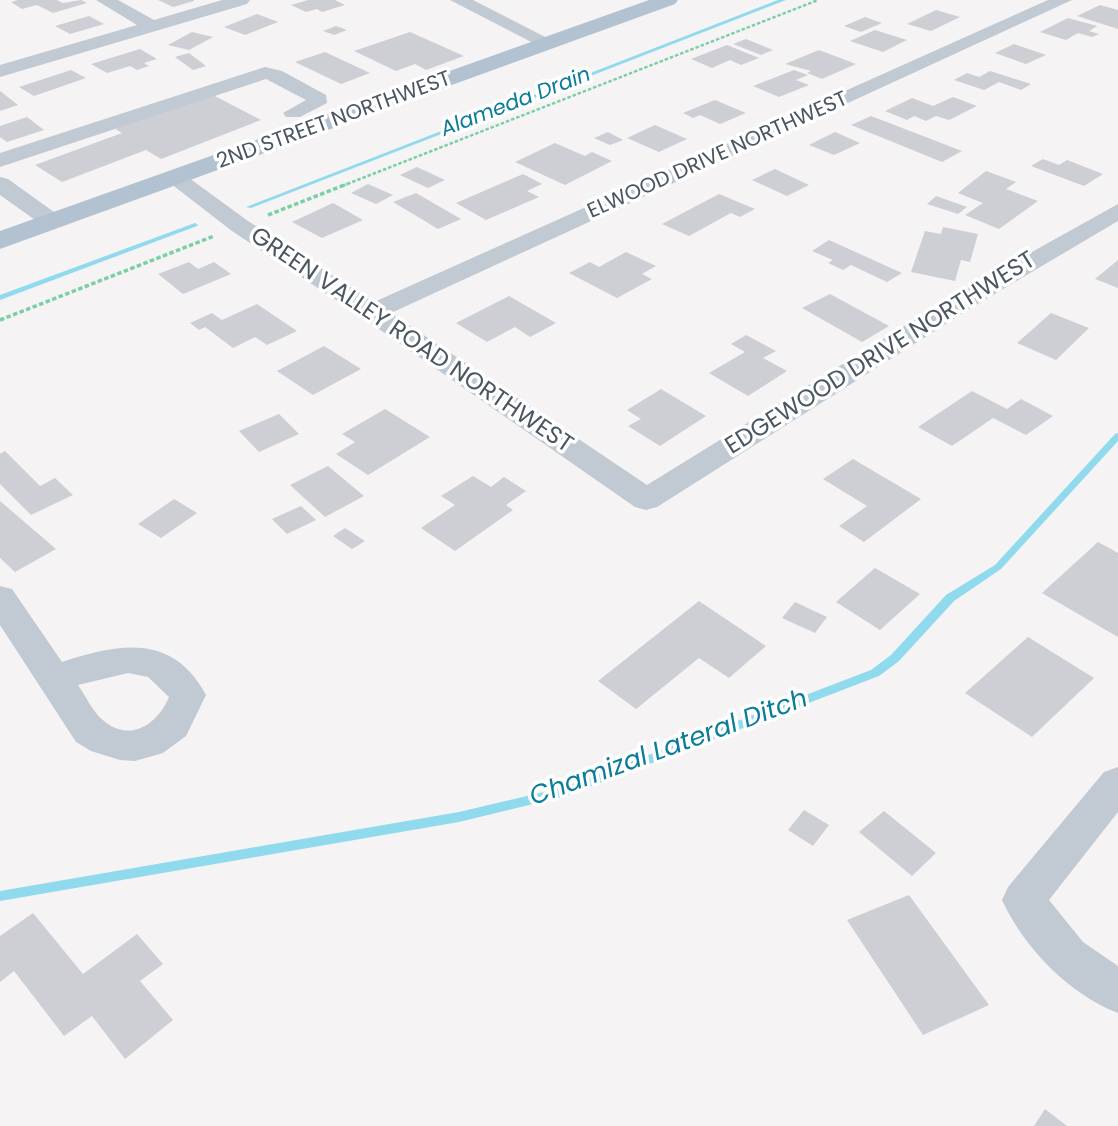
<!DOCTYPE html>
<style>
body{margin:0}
canvas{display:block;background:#f5f3f3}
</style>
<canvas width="1118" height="1126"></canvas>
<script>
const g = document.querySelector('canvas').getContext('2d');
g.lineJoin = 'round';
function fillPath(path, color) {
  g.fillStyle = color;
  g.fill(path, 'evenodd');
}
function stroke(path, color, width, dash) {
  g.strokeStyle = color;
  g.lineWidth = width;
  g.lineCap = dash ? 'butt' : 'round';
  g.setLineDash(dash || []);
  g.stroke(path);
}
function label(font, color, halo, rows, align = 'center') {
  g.font = font + ' Poppins,sans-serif';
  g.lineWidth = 7;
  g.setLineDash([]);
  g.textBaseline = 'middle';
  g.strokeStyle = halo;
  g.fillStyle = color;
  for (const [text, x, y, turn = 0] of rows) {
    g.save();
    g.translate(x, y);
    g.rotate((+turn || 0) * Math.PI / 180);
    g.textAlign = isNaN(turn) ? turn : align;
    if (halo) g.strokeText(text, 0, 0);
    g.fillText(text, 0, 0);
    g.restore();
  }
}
fillPath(new Path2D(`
 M 778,0 L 786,0 L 251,208 L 246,207 Z
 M 195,223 L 198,225 L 197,226 L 0,300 L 0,295 Z
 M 1118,433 L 1118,441 L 1001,569 L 954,601 L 899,661 L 879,676 L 566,796 L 459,822 L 0,901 L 0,891 L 459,812 L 565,787 L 871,670 L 891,655 L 946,595 L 995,565 L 1115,434 Z`), '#90daee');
fillPath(new Path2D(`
 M 18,0 L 57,0 L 63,3 L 81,0 L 87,3 L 53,13 L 37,5 L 22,9 L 11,2 Z
 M 158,0 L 194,0 L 194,1 L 173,7 Z
 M 308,0 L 335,0 L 345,5 L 322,12 L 317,9 L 306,12 L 291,5 Z
 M 1100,5 L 1118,10 L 1118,29 L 1077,16 Z
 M 936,10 L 960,17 L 931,31 L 907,24 Z
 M 257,14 L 278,22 L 245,35 L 224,27 Z
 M 89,16 L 104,24 L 70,34 L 55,26 Z
 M 865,17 L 882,23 L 861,32 L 844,26 Z
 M 1068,18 L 1097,26 L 1089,31 L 1099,34 L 1092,37 L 1078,33 L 1066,40 L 1040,32 Z
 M 336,26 L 347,30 L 334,35 L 323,31 Z
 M 875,30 L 907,40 L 883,52 L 850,41 Z
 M 192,32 L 213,37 L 189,50 L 168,45 Z
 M 410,32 L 464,56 L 426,70 L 415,64 L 396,71 L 354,51 Z
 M 746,39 L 773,50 L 761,55 L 733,44 Z
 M 1014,44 L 1046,55 L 1026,64 L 995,53 Z
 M 727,45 L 759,58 L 741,65 L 730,60 L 712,68 L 691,59 Z
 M 140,49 L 157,59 L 144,63 L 149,66 L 137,70 L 130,66 L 107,73 L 91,64 Z
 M 819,50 L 856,64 L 822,79 L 807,73 L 811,71 L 785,64 Z
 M 325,52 L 370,73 L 341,84 L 295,62 Z
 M 189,53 L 206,66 L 193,70 L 175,57 Z
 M 71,70 L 86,78 L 34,96 L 19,87 Z
 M 794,70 L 808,75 L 796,80 L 809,85 L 779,97 L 753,86 Z
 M 990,71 L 1031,84 L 1021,90 L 999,82 L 984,90 L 954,80 L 967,73 L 979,77 Z
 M 0,91 L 18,105 L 0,111 Z
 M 211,94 L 261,120 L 161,159 L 146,150 L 62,182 L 35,165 L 122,133 L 115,129 Z
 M 953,97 L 977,106 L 949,120 L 936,116 L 926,121 L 914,116 L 907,120 L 885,111 L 912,98 L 933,106 Z
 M 715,100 L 746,113 L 720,124 L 700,115 L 693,118 L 683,113 Z
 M 871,116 L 962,151 L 942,162 L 851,125 Z
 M 27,117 L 44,130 L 7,142 L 0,137 L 0,126 Z
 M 655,125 L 687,139 L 659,152 L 627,138 Z
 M 608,132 L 623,140 L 610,145 L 594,138 Z
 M 835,132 L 860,143 L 834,155 L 809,145 Z
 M 555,143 L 585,156 L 592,152 L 612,161 L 565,185 L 515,162 Z
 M 1043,159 L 1059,165 L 1067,160 L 1103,174 L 1084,186 L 1031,166 Z
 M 417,167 L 445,180 L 428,188 L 400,175 Z
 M 775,169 L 809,185 L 787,196 L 752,180 Z
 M 986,171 L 1016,182 L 1006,189 L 1038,201 L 999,229 L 965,215 L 983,203 L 958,193 Z
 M 523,174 L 542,184 L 527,191 L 539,197 L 486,220 L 456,203 Z
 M 368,184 L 393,195 L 376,204 L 351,193 Z
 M 416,193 L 461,219 L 438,229 L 393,202 Z
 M 719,194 L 755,209 L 740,217 L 731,213 L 689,236 L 662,224 Z
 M 936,196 L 967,207 L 958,214 L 927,204 Z
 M 333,203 L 363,220 L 322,238 L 292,222 Z
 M 943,227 L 978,234 L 970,262 L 961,260 L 955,281 L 911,272 L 925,231 L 941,234 Z
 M 829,240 L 902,273 L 887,282 L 851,265 L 843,270 L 828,263 L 833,260 L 812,251 Z
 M 626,252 L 656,266 L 642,274 L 652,279 L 617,298 L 569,273 L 590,262 L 599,267 Z
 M 1118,260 L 1118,288 L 1095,279 Z
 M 189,262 L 198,269 L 214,262 L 231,274 L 183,294 L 158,274 Z
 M 830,294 L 889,326 L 862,342 L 802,308 Z
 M 509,296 L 556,323 L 530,337 L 515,327 L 487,342 L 456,323 Z
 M 257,304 L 297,331 L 267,345 L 255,337 L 233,348 L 205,327 L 199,330 L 190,323 L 212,313 L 222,320 Z
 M 1051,313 L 1089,328 L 1056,360 L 1017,343 Z
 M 746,335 L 776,351 L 763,358 L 787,371 L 748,396 L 709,373 L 745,352 L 731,344 Z
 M 324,346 L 361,369 L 313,395 L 277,371 Z
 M 661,389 L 706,416 L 660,446 L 628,426 L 641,419 L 627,410 Z
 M 972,391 L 1007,409 L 1021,399 L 1053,416 L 1026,435 L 993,418 L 952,446 L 918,427 Z
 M 385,409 L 430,437 L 368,475 L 336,454 L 355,442 L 342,434 Z
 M 279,414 L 299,434 L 259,452 L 239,431 Z
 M 5,451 L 40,486 L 55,478 L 73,495 L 31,515 L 0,484 L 0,454 Z
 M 853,459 L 921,499 L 864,542 L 839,526 L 867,506 L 823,479 Z
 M 328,466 L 364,496 L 325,517 L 290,485 Z
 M 473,476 L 491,487 L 504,477 L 526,491 L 506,505 L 513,510 L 455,551 L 421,528 L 455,505 L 441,496 Z
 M 174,499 L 197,513 L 161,538 L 138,524 Z
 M 0,501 L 56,549 L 15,572 L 0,558 Z
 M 301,506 L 316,520 L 287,534 L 272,519 Z
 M 345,528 L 365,541 L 352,549 L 333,536 Z
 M 1098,542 L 1118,553 L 1118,637 L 1042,593 Z
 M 875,568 L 920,594 L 880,630 L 836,602 Z
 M 699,601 L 766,646 L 729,678 L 699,658 L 636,709 L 598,681 Z
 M 795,602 L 827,617 L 815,633 L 782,618 Z
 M 1028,637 L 1094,678 L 1032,737 L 965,693 Z
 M 804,810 L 829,825 L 813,846 L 788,830 Z
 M 884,811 L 936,853 L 912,876 L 859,832 Z
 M 909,895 L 989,1005 L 923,1035 L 847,920 Z
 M 33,913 L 83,974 L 137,934 L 163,964 L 140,981 L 173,1020 L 125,1059 L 92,1016 L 64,1036 L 14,971 L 0,982 L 0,936 Z
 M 1045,1109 L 1067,1126 L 1034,1126 Z`), '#cdcfd5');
stroke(new Path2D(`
 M 342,186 L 818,0`), '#7ad0a6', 2.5, [3.5, 2]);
stroke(new Path2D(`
 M 268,215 L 347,184
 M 0,320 L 214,236`), '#7ad0a6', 3.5, [4.5, 2.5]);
fillPath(new Path2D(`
 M 96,0 L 118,0 L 154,20 L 222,0 L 250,0 L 247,4 L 0,77 L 0,65 L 137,25 Z
 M 450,0 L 473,0 L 557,43 L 555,47 L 541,47 Z
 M 1048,0 L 1072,0 L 391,313 L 647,485 L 953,296 L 1118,204 L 1118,221 L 971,308 L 657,507 L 646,510 L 635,507 L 363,318 L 232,231 L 166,180 L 169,175 L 185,175 L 248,221 L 374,302 Z
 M 265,67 L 282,71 L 326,95 L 327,103 L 300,117 L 286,117 L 283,113 L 306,100 L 266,79 L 0,167 L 0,153 Z
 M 0,177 L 8,179 L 61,217 L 65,222 L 61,227 L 45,227 L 0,195 Z
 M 0,586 L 12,589 L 62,662 C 119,643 173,633 206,695 L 186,736 L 163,753 L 135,761 L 120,760 L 91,751 L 76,742 L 0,625 ZM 128,673 L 148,677 L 169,697 C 158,724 130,743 104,721 C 93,713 86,696 78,685 Z
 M 1118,767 L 1118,812 L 1049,900 L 1083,942 L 1118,966 L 1118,1013 C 1069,994 1024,948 1002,900 L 1008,887 L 1104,772 Z`), '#c1cad2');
fillPath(new Path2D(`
 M 649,0 L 678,0 L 675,4 L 0,249 L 0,231 Z`), '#b3c2d1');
label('italic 21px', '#0c7c9b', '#fff', [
 ["Alameda Drain",516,103,-21]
]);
label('21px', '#4a5661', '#fff', [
 ["2ND STREET NORTHWEST",334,121,-20],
 ["ELWOOD DRIVE NORTHWEST",718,156,-24]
]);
label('24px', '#4a5661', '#fff', [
 ["GREEN VALLEY ROAD NORTHWEST",411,341,34],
 ["EDGEWOOD DRIVE NORTHWEST",881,354,-32]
]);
label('italic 26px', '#0c7c9b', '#fff', [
 ["Chamizal Lateral Ditch",669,749,-20]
]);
</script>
